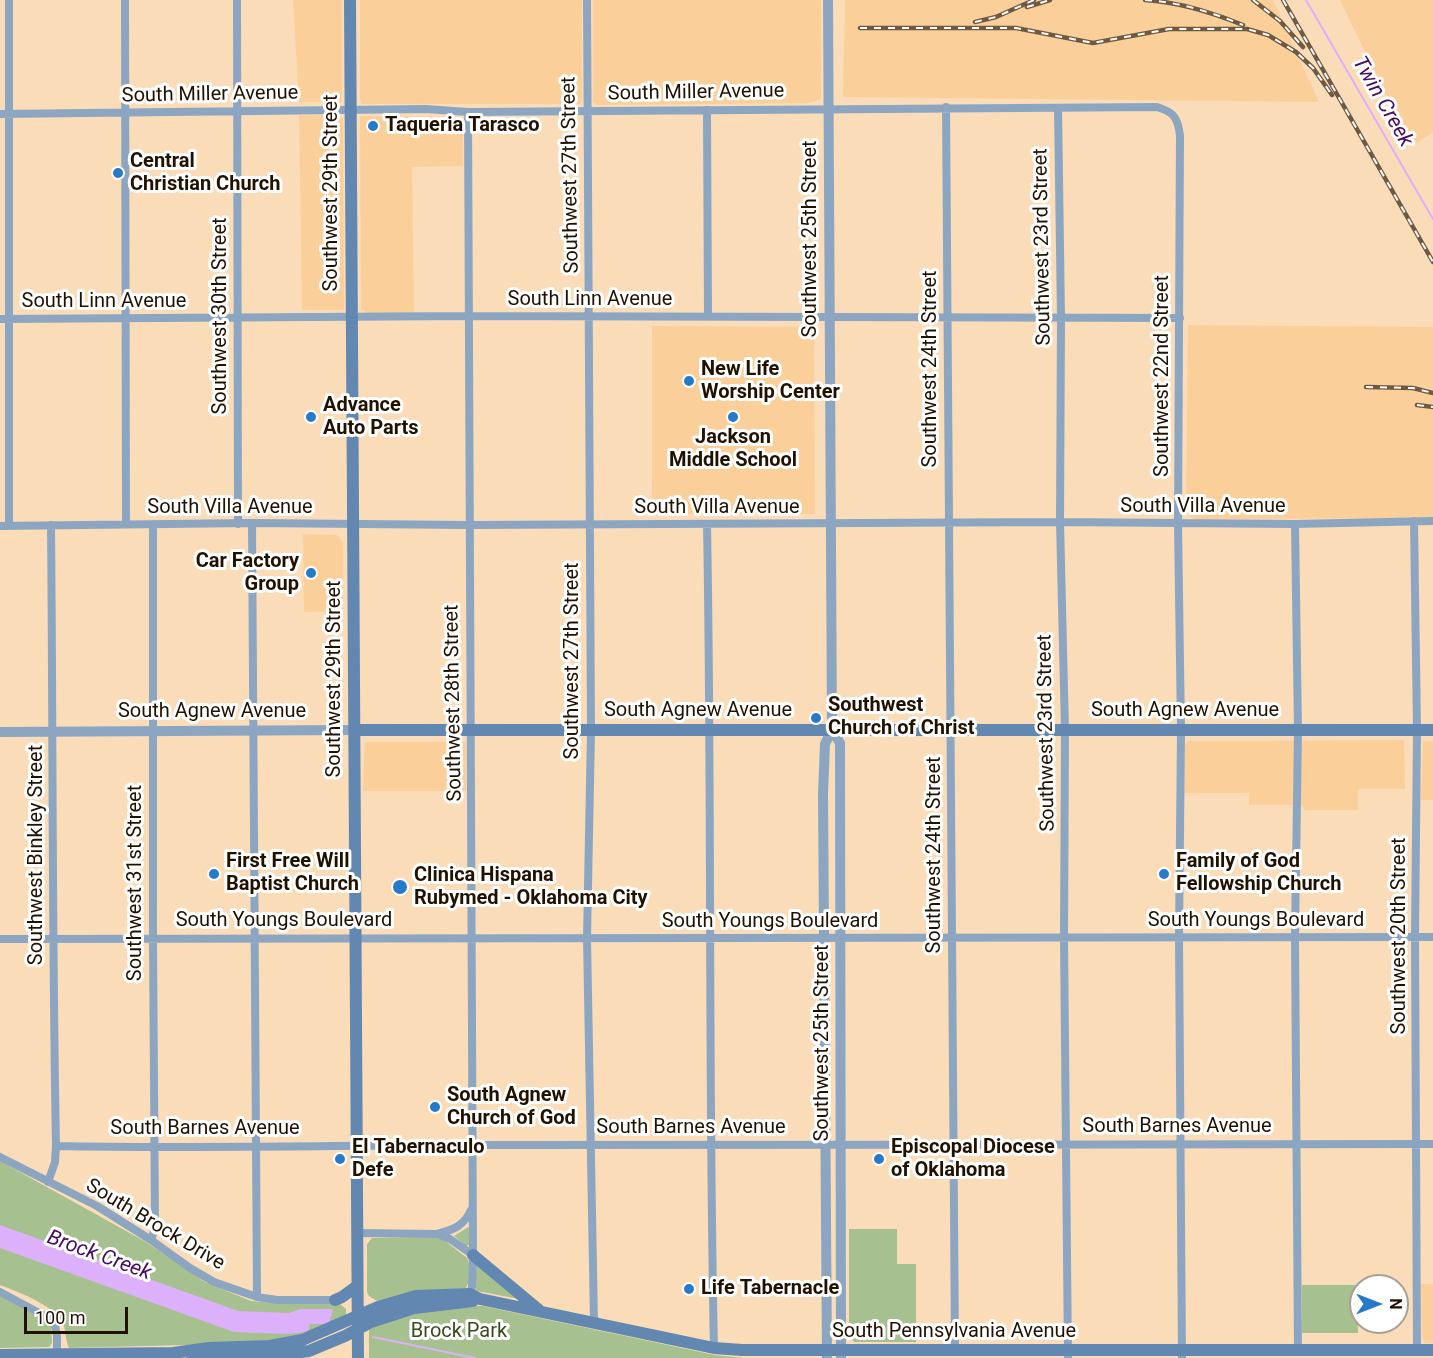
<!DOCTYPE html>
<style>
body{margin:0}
#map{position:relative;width:1433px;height:1358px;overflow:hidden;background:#fbdcb9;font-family:Roboto,sans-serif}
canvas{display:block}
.north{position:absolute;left:1349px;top:1274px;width:60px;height:60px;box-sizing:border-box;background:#fff;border:2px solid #a7a099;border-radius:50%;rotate:90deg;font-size:16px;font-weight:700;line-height:24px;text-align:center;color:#231100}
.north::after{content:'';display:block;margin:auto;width:21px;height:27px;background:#277ac9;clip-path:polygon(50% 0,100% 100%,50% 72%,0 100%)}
.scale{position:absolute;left:24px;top:1307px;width:104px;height:27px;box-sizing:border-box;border:3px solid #231100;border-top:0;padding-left:8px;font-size:18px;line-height:21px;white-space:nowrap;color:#231100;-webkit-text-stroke:4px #fff;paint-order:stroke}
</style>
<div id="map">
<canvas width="1433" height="1358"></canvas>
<div class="north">N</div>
<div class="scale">100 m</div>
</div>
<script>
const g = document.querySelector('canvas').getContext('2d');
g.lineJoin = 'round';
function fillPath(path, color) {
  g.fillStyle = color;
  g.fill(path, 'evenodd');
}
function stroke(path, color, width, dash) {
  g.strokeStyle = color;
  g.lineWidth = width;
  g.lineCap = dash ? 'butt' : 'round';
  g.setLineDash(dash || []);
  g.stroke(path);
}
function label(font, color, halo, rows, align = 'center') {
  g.font = font + ' Roboto,sans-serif';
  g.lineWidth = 6;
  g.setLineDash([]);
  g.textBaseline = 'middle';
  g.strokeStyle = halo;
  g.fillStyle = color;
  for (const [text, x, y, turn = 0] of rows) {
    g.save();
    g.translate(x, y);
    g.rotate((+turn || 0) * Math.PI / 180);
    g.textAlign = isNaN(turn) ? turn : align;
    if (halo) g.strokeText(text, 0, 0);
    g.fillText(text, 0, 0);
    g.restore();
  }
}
fillPath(new Path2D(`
 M 293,0 L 342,0 L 342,102 L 299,102 Z
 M 360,0 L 582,0 L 582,100 L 580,104 L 362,104 L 360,99 Z
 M 593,0 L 821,0 L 821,99 L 808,103 L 598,105 L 593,102 Z
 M 845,0 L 1273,0 L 1319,102 L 843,97 Z
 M 1340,0 L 1433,0 L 1433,132 L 1411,147 Z
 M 299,115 L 338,115 L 343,119 L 344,310 L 302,310 Z
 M 360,116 L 459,117 L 463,124 L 463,166 L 412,167 L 414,313 L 367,313 L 361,309 Z
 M 1188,325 L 1433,327 L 1433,518 L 1194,519 L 1186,512 Z
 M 652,326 L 814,327 L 815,514 L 652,514 Z
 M 303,534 L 337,535 L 343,542 L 343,611 L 304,612 Z
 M 1404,740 L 1405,789 L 1358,789 L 1358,810 L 1304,810 L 1303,805 L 1249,805 L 1249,793 L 1184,793 L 1185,744 L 1188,741 Z
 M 1423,741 L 1433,741 L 1433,800 L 1421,800 Z
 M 365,742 L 466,742 L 466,791 L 363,791 Z
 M 1421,1284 L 1433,1284 L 1433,1343 L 1425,1343 L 1422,1337 Z`), '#fbcf9a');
fillPath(new Path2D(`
 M 0,1161 L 146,1242 L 205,1282 L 251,1301 L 273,1303 L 340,1304 L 346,1309 L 346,1317 L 291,1339 L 264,1343 L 69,1348 C 65,1340 66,1328 62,1321 C 53,1305 16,1291 0,1285 Z
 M 468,1227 L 470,1229 L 469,1245 L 466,1246 L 454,1236 Z
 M 849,1229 L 897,1229 L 897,1264 L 916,1264 L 916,1342 L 854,1342 L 849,1334 Z
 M 435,1237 L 444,1240 L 467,1258 C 472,1267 471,1283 464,1290 L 377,1301 L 369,1296 L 367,1292 L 367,1244 L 372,1238 Z
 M 475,1260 L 524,1300 L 477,1291 L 475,1288 Z
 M 1302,1285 L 1357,1285 L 1358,1333 L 1302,1333 Z
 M 0,1296 L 51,1324 L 52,1343 L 49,1347 L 0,1348 Z
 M 458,1306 L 483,1306 L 715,1355 L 744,1358 L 369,1358 L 369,1328 L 423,1310 Z`), '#a6c18f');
fillPath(new Path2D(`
 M 0,1225 L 238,1311 L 289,1313 L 300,1309 L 333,1309 L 329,1324 L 310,1324 L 308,1332 L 287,1334 L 234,1332 L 0,1248 Z`), '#dcb0fa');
stroke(new Path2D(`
 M 1306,0 L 1433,219
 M 373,1337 L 475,1358`), '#dcb0fa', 2);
stroke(new Path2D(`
 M 9,0 L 9,526
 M 125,0 L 126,524
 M 237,0 L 238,524
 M 587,0 L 591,731 L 587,938 L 594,1322
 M 946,107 L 955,1351
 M 1058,108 L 1061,318 L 1060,522 L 1065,730 L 1064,938 L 1068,1358
 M 707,110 L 708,316
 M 468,112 L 473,1255 L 472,1287 L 470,1294
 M 0,114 L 426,109 L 468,112 L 1157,107 C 1174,112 1178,118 1180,136 L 1178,524 L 1181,730 L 1179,937 L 1182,1358
 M 0,319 L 469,316 L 1180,318
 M 1414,521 L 1417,730 L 1415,937 L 1417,1351
 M 252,523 L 257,1297
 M 707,524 C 712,798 708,1073 714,1348
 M 1295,524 L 1298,730 L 1295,938 L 1298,1351
 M 0,526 L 252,523 L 469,525 L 1060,522 L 1295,524 L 1433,521
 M 0,939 L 1433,937
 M 56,1146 C 204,1149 351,1145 499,1145 C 810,1145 1122,1145 1433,1144
 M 0,1157 L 97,1206 L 151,1240 L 190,1268 L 214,1282 L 257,1297 L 277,1300 L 335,1300
 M 48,1182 L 55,1162 L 56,1146 C 52,939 53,732 51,525
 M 357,1233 L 437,1234 C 453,1230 464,1226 471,1210
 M 438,1234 L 450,1239 L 473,1255
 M 151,1240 L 155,1228 L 153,938 L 153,526
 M 0,1292 L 54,1321 L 57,1336 L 57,1358`), '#8ca6c2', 8);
stroke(new Path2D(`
 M 832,730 L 840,743 L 841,1358
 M 0,732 L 355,730
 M 827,1358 L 823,794 L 825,744 L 832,730 L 828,0`), '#8ca6c2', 10);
stroke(new Path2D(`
 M 350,0 L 358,1358
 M 355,730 L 1433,730
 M 473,1255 L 539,1310
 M 335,1300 L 342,1297 L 357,1286
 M 0,1355 L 173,1353 L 209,1348 L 270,1346 L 302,1340 L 378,1307 L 416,1296 L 470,1294 L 480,1299 L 714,1348 L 742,1350 L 1433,1350
 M 192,1355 L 254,1358
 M 257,1358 L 309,1351 L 345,1336 L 371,1322 L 414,1308 L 473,1301`), '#6288b1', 12);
const rail = new Path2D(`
 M 1145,0 C 1179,2 1211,12 1243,25
 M 1253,0 L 1280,21 L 1303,47
 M 1283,0 L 1433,262
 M 1027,7 L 1050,0
 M 975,22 L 996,17 L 1034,0
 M 860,28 L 1016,28 L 1093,43 L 1169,29 L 1247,29 L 1268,35 L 1296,52 L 1313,68 L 1332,95
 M 1366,387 L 1413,388 L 1433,393
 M 1417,405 L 1433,407`);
stroke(rail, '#705942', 4.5);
stroke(rail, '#fff', 2, [7]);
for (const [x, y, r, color] of [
 [373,126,6,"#277ac9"],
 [118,173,6,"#277ac9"],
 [689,381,6,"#277ac9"],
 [311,417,6,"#277ac9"],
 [733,417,6,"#277ac9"],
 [311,573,6,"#277ac9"],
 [816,718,6,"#277ac9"],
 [214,874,6,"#277ac9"],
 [1164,874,6,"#277ac9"],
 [400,887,8,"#277ac9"],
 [435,1107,6,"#277ac9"],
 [340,1159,6,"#277ac9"],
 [879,1159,6,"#277ac9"],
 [689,1289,6,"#277ac9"]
]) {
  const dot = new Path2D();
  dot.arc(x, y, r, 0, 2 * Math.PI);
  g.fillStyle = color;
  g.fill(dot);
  stroke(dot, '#fff', 2);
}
label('20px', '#231100', '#fff', [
 ["South Miller Avenue",696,93,-1],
 ["South Miller Avenue",210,95,-1],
 ["Southwest 27th Street",571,175,-91],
 ["Southwest 29th Street",332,193,-90],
 ["Southwest 25th Street",811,239,-90],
 ["Southwest 23rd Street",1043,247,-91],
 ["South Linn Avenue",590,300],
 ["South Linn Avenue",104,302],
 ["Southwest 30th Street",221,316,-90],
 ["Southwest 24th Street",931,369,-90],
 ["Southwest 22nd Street",1163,376,-90],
 ["South Villa Avenue",1203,507],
 ["South Villa Avenue",230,508],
 ["South Villa Avenue",717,508],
 ["Southwest 27th Street",573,661,-90],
 ["Southwest 29th Street",335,679,-90],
 ["Southwest 28th Street",454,703,-91],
 ["South Agnew Avenue",698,711],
 ["South Agnew Avenue",1185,711],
 ["South Agnew Avenue",212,712],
 ["Southwest 23rd Street",1047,733,-91],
 ["Southwest Binkley Street",37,855,-90],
 ["Southwest 24th Street",935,855,-90],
 ["Southwest 31st Street",136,883,-90],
 ["South Youngs Boulevard",284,921],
 ["South Youngs Boulevard",1256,921],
 ["South Youngs Boulevard",770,922],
 ["Southwest 20th Street",1400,936,-90],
 ["Southwest 25th Street",823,1043,-90],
 ["South Barnes Avenue",1177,1127],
 ["South Barnes Avenue",691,1128],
 ["South Barnes Avenue",205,1129],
 ["South Brock Drive",155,1225,31],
 ["South Pennsylvania Avenue",954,1332]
]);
label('bold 20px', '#231100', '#fff', [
 ["Taqueria Tarasco",385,126],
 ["Central",130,162],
 ["Christian Church",130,185],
 ["New Life",701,370],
 ["Worship Center",701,393],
 ["Advance",323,406],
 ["Auto Parts",323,429],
 ["Jackson",733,438,"center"],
 ["Middle School",733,461,"center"],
 ["Car Factory",299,562,"right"],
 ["Group",299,585,"right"],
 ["Southwest",828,706],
 ["Church of Christ",828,729],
 ["First Free Will",226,862],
 ["Baptist Church",226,885],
 ["Family of God",1176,862],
 ["Fellowship Church",1176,885],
 ["Clinica Hispana",414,876],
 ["Rubymed - Oklahoma City",414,899],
 ["South Agnew",447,1096],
 ["Church of God",447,1119],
 ["El Tabernaculo",352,1148],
 ["Defe",352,1171],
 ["Episcopal Diocese",891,1148],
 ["of Oklahoma",891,1171],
 ["Life Tabernacle",701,1289]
], 'left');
label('20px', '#344e18', '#fff', [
 ["Brock Park",459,1332]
]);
label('italic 21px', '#470b63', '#fff', [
 ["Twin Creek",1382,102,60],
 ["Brock Creek",99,1256,20]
]);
</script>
